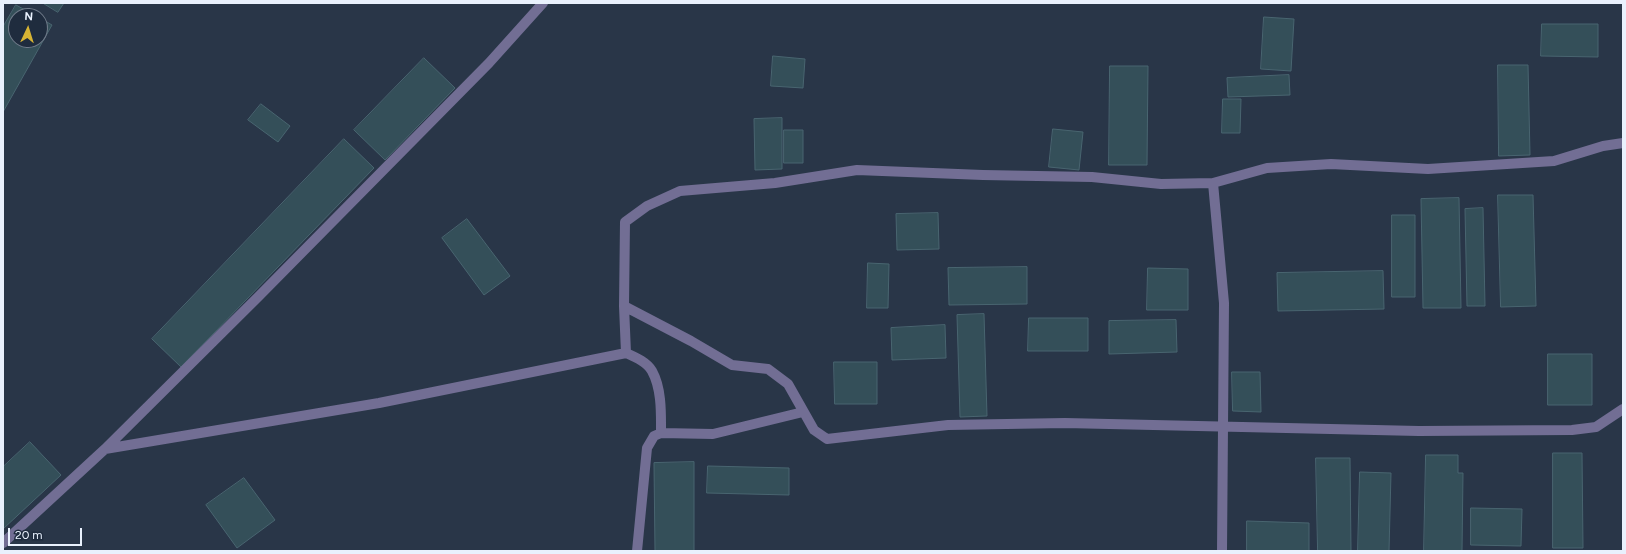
<!DOCTYPE html>
<style>
body{margin:0}
#map{position:relative;width:1626px;height:554px;overflow:hidden;background:#293648;font-family:Figtree,sans-serif}
canvas{display:block}
.frame{position:absolute;inset:0;border:4px solid #e9f1fd;pointer-events:none}
.north{position:absolute;left:8px;top:8px;width:40px;height:40px;box-sizing:border-box;background:#1f2c3e;border:1px solid #707b8a;border-radius:50%;rotate:4deg;font-size:11px;font-weight:700;line-height:16px;text-align:center;color:#e9f1fd}
.north::after{content:'';display:block;margin:auto;width:14px;height:18px;background:#d7b434;clip-path:polygon(50% 0,100% 100%,50% 72%,0 100%)}
.scale{position:absolute;left:8px;top:528px;width:74px;height:18px;box-sizing:border-box;border:2px solid #e9f1fd;border-top:0;padding-left:5px;font-size:12px;line-height:14px;white-space:nowrap;color:#e9f1fd;-webkit-text-stroke:3px #1f2c3e;paint-order:stroke}
</style>
<div id="map">
<canvas width="1626" height="554"></canvas>
<div class="frame"></div>
<div class="north">N</div>
<div class="scale">20 m</div>
</div>
<script>
const g = document.querySelector('canvas').getContext('2d');
g.lineJoin = 'round';
function fillPath(path, color) {
  g.fillStyle = color;
  g.fill(path, 'evenodd');
}
function stroke(path, color, width, dash) {
  g.strokeStyle = color;
  g.lineWidth = width;
  g.lineCap = dash ? 'butt' : 'round';
  g.setLineDash(dash || []);
  g.stroke(path);
}
const building = new Path2D(`
 M 43,3 L 64,3 L 58,12 Z
 M 16,5 L 36,16 L 16,16 L 16,40 L 40,40 L 40,18 L 52,25 L 3,112 L 3,27 Z
 M 1264,17 L 1294,19 L 1291,71 L 1261,69 Z
 M 1542,24 L 1598,24 L 1598,57 L 1541,56 Z
 M 773,56 L 805,59 L 803,88 L 771,86 Z
 M 424,58 L 455,88 L 385,160 L 354,130 Z
 M 1498,65 L 1528,65 L 1530,155 L 1499,156 Z
 M 1110,66 L 1148,66 L 1147,165 L 1109,165 Z
 M 1289,75 L 1290,95 L 1228,97 L 1227,78 Z
 M 1223,99 L 1241,99 L 1240,133 L 1222,133 Z
 M 261,104 L 290,126 L 278,142 L 248,120 Z
 M 782,118 L 782,169 L 755,170 L 754,119 Z
 M 1053,129 L 1083,132 L 1079,170 L 1049,167 Z
 M 784,130 L 803,130 L 803,163 L 784,163 Z
 M 344,139 L 374,168 L 181,367 L 152,339 Z
 M 1498,195 L 1533,195 L 1536,306 L 1501,307 Z
 M 1459,198 L 1461,308 L 1423,308 L 1421,199 Z
 M 1483,208 L 1485,306 L 1467,306 L 1465,209 Z
 M 938,213 L 939,249 L 897,250 L 896,214 Z
 M 1392,215 L 1415,215 L 1415,297 L 1392,297 Z
 M 467,219 L 510,276 L 484,295 L 442,238 Z
 M 868,263 L 889,264 L 888,308 L 867,308 Z
 M 1027,267 L 1027,304 L 949,305 L 948,268 Z
 M 1148,268 L 1188,269 L 1188,310 L 1147,310 Z
 M 1383,271 L 1384,309 L 1278,311 L 1277,273 Z
 M 984,314 L 987,416 L 960,417 L 957,315 Z
 M 1029,318 L 1088,318 L 1088,351 L 1028,351 Z
 M 1176,320 L 1177,352 L 1109,354 L 1109,321 Z
 M 945,325 L 946,358 L 892,360 L 891,328 Z
 M 1548,354 L 1592,354 L 1592,405 L 1548,405 Z
 M 834,362 L 877,362 L 877,404 L 835,404 Z
 M 1232,372 L 1260,372 L 1261,412 L 1233,411 Z
 M 30,442 L 61,475 L 3,529 L 3,467 Z
 M 1553,453 L 1582,453 L 1583,548 L 1553,548 Z
 M 1426,455 L 1458,455 L 1458,473 L 1463,473 L 1462,551 L 1424,551 Z
 M 1316,458 L 1350,458 L 1351,551 L 1318,551 Z
 M 694,462 L 694,551 L 655,551 L 654,463 Z
 M 708,466 L 789,468 L 789,495 L 707,493 Z
 M 1360,472 L 1391,473 L 1389,551 L 1358,551 Z
 M 244,478 L 275,520 L 237,548 L 206,505 Z
 M 1471,508 L 1522,509 L 1521,546 L 1471,545 Z
 M 1247,521 L 1309,523 L 1309,551 L 1247,551 Z`);
fillPath(building, '#344f59');
stroke(building, '#496570', 1);
stroke(new Path2D(`
 M 1213,183 L 1224,303 L 1222,551
 M 624,306 L 691,341 L 732,365 L 768,369 L 788,384 L 814,430 L 827,439 L 948,425 L 1065,423 L 1419,431 L 1572,430 L 1596,427 L 1623,409
 M 661,433 L 713,434 L 803,412
 M 105,449 L 379,403 L 626,353
 M 3,543 L 105,449 L 258,297 L 489,63 L 543,3
 M 637,551 L 647,448 L 654,436 L 661,433 C 661,414 662,389 652,371 C 647,362 635,357 626,353 L 624,306 L 625,222 L 647,206 L 680,191 L 775,183 L 857,170 L 983,175 L 1092,177 L 1161,184 L 1213,183 L 1267,168 L 1331,164 L 1428,169 L 1554,161 L 1603,146 L 1623,143`), '#726e94', 10);
</script>
